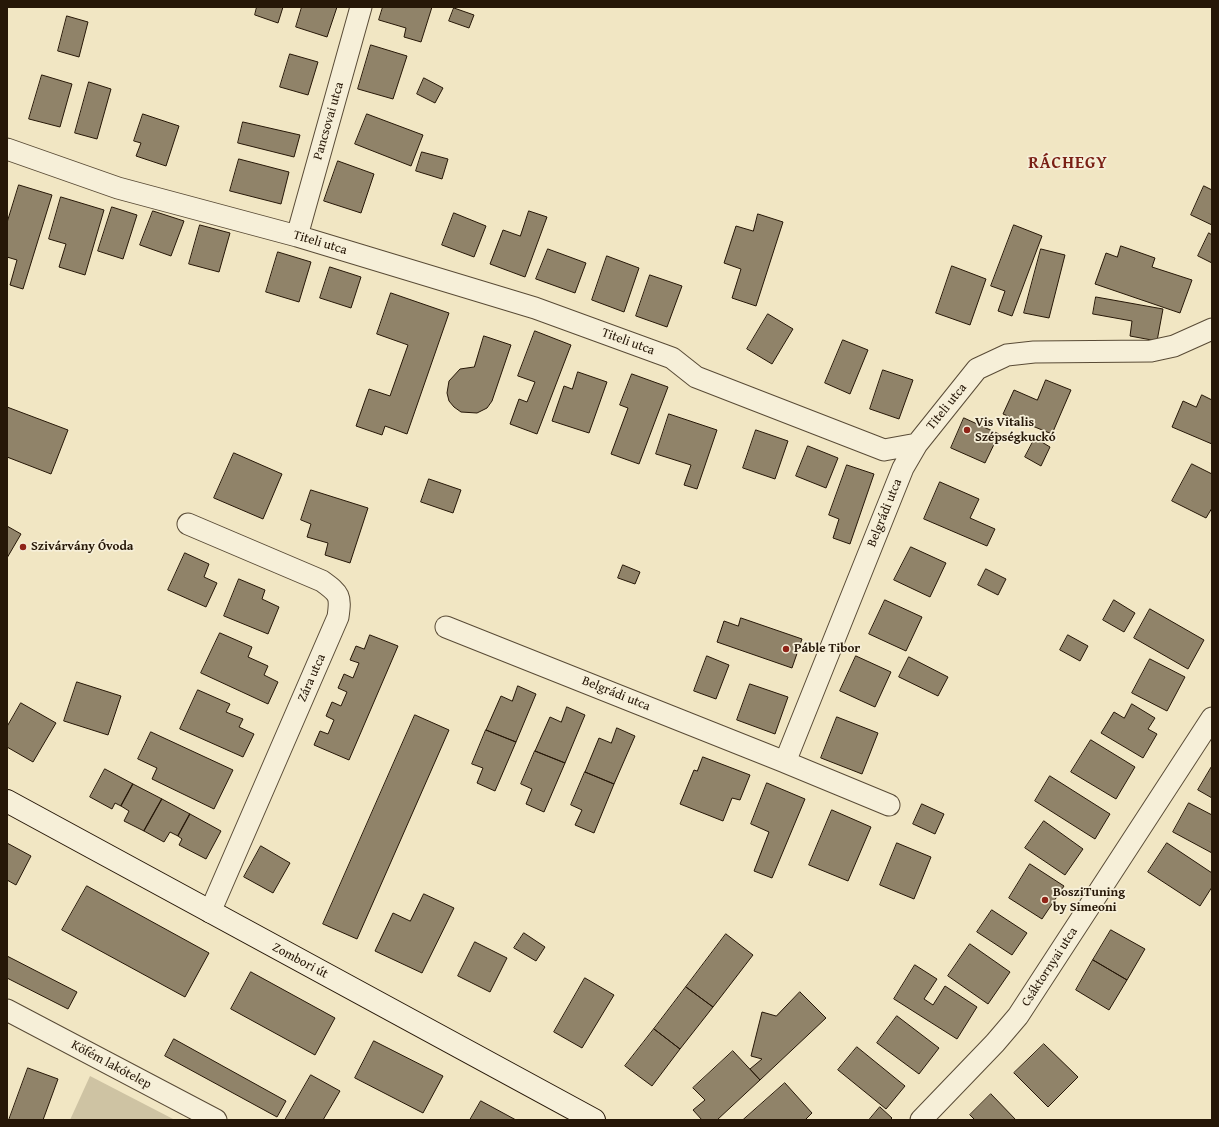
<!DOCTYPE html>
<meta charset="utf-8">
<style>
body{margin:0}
#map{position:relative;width:1219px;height:1127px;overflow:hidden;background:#f1e6c3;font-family:"Gentium Book Plus",serif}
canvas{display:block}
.frame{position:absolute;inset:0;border:8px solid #261707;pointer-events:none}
</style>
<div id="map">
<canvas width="1219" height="1127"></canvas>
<div class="frame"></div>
</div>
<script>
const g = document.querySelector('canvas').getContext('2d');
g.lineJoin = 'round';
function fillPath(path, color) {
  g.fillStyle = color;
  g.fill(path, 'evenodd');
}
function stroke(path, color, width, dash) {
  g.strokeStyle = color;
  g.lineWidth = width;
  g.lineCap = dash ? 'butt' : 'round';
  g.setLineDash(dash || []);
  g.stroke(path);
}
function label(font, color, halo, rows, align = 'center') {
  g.font = font + ' "Gentium Book Plus",serif';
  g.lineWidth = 3.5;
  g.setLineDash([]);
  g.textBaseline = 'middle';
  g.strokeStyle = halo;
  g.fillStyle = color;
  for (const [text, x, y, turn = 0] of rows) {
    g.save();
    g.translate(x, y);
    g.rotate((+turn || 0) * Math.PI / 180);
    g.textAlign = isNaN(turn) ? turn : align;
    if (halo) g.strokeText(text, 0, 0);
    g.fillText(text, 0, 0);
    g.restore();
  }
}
fillPath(new Path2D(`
 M 90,1076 L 175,1120 L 70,1120 Z`), '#cec3a3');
const building = new Path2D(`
 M 257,7 L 283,7 L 278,23 L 255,15 Z
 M 302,7 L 337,7 L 327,37 L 296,27 Z
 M 383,7 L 432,7 L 421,42 L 404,37 L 406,28 L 379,20 Z
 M 454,8 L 474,15 L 469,28 L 449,21 Z
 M 67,16 L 88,22 L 79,57 L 58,51 Z
 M 371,45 L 407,56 L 393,99 L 358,89 Z
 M 290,54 L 318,62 L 308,95 L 280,87 Z
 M 42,75 L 72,84 L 60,127 L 29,119 Z
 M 424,78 L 443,88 L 435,103 L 417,94 Z
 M 89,82 L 111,89 L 97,139 L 75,133 Z
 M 143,114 L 179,126 L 166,166 L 136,156 L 141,143 L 134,141 Z
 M 367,114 L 423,135 L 411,166 L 355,144 Z
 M 243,122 L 300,135 L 294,157 L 238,143 Z
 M 422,152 L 448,159 L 442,179 L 416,171 Z
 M 239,159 L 289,172 L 281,204 L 230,191 Z
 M 338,161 L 374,174 L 361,213 L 324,201 Z
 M 19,185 L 52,195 L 23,289 L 10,285 L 17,260 L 7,257 L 7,223 Z
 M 1204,186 L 1212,190 L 1212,225 L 1191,215 Z
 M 61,197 L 104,210 L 85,275 L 59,267 L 66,244 L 49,239 Z
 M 112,207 L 137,215 L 123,259 L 98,251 Z
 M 153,211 L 184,221 L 171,256 L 140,245 Z
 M 529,211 L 547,217 L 525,277 L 490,264 L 503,230 L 520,236 Z
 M 454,213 L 486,226 L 474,257 L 442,245 Z
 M 758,214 L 783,222 L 756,306 L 732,298 L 741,269 L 724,263 L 736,226 L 753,231 Z
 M 200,225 L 230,233 L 219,272 L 189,264 Z
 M 1014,225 L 1042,236 L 1012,316 L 998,311 L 1005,291 L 991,286 Z
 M 1209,233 L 1212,235 L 1212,263 L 1198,256 Z
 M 1121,246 L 1155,258 L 1152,267 L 1192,280 L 1180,313 L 1095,284 L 1106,253 L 1117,257 Z
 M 548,249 L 586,263 L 575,293 L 536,279 Z
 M 1041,249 L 1065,255 L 1049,318 L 1024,313 Z
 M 278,252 L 311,262 L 299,302 L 266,292 Z
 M 607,256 L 639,268 L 624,312 L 592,300 Z
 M 952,266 L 986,279 L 970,325 L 936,313 Z
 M 330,267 L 361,277 L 351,308 L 320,298 Z
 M 650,275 L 682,286 L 667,327 L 636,316 Z
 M 391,293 L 449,313 L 407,434 L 385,426 L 382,435 L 356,426 L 369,389 L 390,396 L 408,345 L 377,334 Z
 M 1096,297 L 1163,309 L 1157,341 L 1130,336 L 1132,321 L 1093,314 Z
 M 768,314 L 793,329 L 772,364 L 747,349 Z
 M 535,331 L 571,345 L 537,434 L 510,424 L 519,399 L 527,402 L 535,382 L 518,376 Z
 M 484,336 L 511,345 L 492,401 L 487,408 L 477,413 L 461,412 L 454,407 L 449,401 L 447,393 L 449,381 L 460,369 L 474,367 Z
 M 843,340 L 868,350 L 850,394 L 825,383 Z
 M 883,370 L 913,380 L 899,419 L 870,409 Z
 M 578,372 L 607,382 L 589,433 L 552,421 L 564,386 L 572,389 Z
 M 632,374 L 668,387 L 639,464 L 611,454 L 628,408 L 620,405 Z
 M 1046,380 L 1071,390 L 1052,434 L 1003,414 L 1014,390 L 1037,400 Z
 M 1202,395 L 1212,400 L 1212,444 L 1172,427 L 1183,401 L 1196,407 Z
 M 7,407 L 68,430 L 51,474 L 7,457 Z
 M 669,414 L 717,430 L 697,489 L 684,485 L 691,465 L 656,454 Z
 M 964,418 L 999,434 L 985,463 L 951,448 Z
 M 756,430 L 788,441 L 775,479 L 743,468 Z
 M 1035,438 L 1050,447 L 1041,466 L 1025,457 Z
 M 808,446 L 838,458 L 826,488 L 796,476 Z
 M 234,453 L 282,474 L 263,519 L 214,498 Z
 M 1192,464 L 1212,474 L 1212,508 L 1206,518 L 1172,501 Z
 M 847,465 L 874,474 L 850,544 L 833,538 L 839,519 L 829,515 Z
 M 429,479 L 461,490 L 453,513 L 421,502 Z
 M 940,482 L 979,499 L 970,518 L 995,529 L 987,546 L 924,519 Z
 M 311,490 L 368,508 L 350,563 L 325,555 L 328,543 L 307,537 L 311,524 L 301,520 Z
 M 7,526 L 21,534 L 7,558 Z
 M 911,547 L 946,563 L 930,597 L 894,580 Z
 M 185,553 L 209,564 L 204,577 L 217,583 L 206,607 L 168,590 Z
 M 623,565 L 640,572 L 635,584 L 618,578 Z
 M 986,569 L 1006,579 L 998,595 L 978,585 Z
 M 239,579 L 265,590 L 262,599 L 279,607 L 268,634 L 224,616 Z
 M 885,600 L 922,617 L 906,651 L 869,634 Z
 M 1114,600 L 1135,613 L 1124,632 L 1103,620 Z
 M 1150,609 L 1204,640 L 1188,669 L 1134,638 Z
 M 741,618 L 802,639 L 792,668 L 717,642 L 724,621 L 738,626 Z
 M 220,633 L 252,647 L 248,657 L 268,666 L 264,675 L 278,682 L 268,704 L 201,673 Z
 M 370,635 L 398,646 L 349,760 L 314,745 L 320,731 L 328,734 L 334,720 L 326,716 L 332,702 L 341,706 L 347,692 L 338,688 L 344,674 L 353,678 L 359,663 L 350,660 L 356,646 L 364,649 Z
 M 1068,635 L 1088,646 L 1080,661 L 1060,650 Z
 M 707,656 L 729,665 L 716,699 L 694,691 Z
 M 856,656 L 891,672 L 875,707 L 840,691 Z
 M 909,657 L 948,677 L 938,696 L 899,677 Z
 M 1150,659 L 1185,677 L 1167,711 L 1132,693 Z
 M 77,682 L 121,696 L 108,735 L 64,721 Z
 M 750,684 L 788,697 L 775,734 L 737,720 Z
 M 518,686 L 536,694 L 516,742 L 486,730 L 501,696 L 512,701 Z
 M 198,690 L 230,704 L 226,712 L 243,719 L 239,727 L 254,734 L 243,757 L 180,729 Z
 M 21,703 L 56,723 L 33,762 L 7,747 L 7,727 Z
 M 1132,704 L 1155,718 L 1148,729 L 1157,734 L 1143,758 L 1101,733 L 1114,712 L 1124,718 Z
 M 567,707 L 585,715 L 565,763 L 535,751 L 550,717 L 561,722 Z
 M 415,715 L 449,730 L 357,939 L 323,924 Z
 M 837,717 L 878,733 L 862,774 L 821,758 Z
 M 617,728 L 635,736 L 614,784 L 585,772 L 599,738 L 611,743 Z
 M 486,730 L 516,742 L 495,791 L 477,783 L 483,768 L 472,764 Z
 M 151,732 L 233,770 L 214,809 L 152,779 L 157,768 L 138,759 Z
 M 1091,740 L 1135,767 L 1116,799 L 1071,772 Z
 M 535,751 L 565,763 L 544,812 L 526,804 L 532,789 L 521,784 Z
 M 703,757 L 750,775 L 740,800 L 732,798 L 723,821 L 680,804 L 694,770 L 697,771 Z
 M 1212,766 L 1212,798 L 1198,790 Z
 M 105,769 L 133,784 L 121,806 L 115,803 L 112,809 L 90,797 Z
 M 585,772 L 614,784 L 594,833 L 575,825 L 582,810 L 571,805 Z
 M 1050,776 L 1110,814 L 1095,839 L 1035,801 Z
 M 767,783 L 805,799 L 772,878 L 754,871 L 769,832 L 751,824 Z
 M 133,784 L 162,799 L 144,831 L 124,821 L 129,811 L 121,806 Z
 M 162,799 L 190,814 L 178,836 L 170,832 L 164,842 L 144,831 Z
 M 1189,803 L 1212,815 L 1212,853 L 1173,832 Z
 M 922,804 L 944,814 L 935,834 L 913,824 Z
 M 832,810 L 871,827 L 848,881 L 809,865 Z
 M 190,814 L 221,831 L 206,859 L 179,845 L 182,839 L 178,836 Z
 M 1044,821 L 1083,849 L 1065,875 L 1025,848 Z
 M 7,843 L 31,856 L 16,885 L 7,880 Z
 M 897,843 L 931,857 L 914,899 L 880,885 Z
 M 1167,843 L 1212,873 L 1212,887 L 1200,906 L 1148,872 Z
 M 261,846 L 290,863 L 273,893 L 244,877 Z
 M 1030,864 L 1064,886 L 1042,919 L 1009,898 Z
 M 87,886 L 209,953 L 185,997 L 62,930 Z
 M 424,894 L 454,908 L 422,973 L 375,951 L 393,913 L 410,921 Z
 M 992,910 L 1027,933 L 1012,955 L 977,932 Z
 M 1111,930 L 1145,949 L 1127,980 L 1093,960 Z
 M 524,933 L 545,947 L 536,961 L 514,948 Z
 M 726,934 L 753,955 L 713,1007 L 686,987 Z
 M 475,942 L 507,958 L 490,992 L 458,976 Z
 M 970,944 L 1010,972 L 988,1004 L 948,976 Z
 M 7,956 L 77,992 L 68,1009 L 7,978 Z
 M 1093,960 L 1127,980 L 1109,1010 L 1076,990 Z
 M 915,965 L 937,979 L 924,999 L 933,1005 L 945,986 L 977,1007 L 957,1039 L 894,999 Z
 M 251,972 L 335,1018 L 315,1055 L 231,1009 Z
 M 585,978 L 614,995 L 582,1048 L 554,1032 Z
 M 686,987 L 713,1007 L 680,1049 L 654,1029 Z
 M 800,992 L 826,1018 L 760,1080 L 750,1069 L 762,1059 L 751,1056 L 762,1012 L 776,1016 Z
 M 897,1016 L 939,1048 L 919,1074 L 877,1043 Z
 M 654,1029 L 680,1049 L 652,1086 L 625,1066 Z
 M 174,1039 L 286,1101 L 277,1117 L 165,1056 Z
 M 374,1041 L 443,1076 L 423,1113 L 355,1078 Z
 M 1044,1044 L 1078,1077 L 1048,1107 L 1014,1073 Z
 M 857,1047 L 905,1086 L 886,1109 L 838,1070 Z
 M 733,1051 L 760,1080 L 717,1120 L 702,1120 L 693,1110 L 705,1100 L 693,1088 Z
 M 28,1068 L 58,1079 L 43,1120 L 9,1120 Z
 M 311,1075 L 340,1091 L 323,1120 L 285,1120 Z
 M 785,1083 L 812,1113 L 805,1120 L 743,1120 Z
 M 991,1094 L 1016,1120 L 975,1120 L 970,1115 Z
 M 481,1101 L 516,1120 L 470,1120 Z
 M 880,1107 L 892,1118 L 890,1120 L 869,1120 Z`);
fillPath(building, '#908369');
stroke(building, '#261707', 1);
const street = new Path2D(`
 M 7,149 L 118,188 L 297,236 L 535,308 L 672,358 L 696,377 L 884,450 L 917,444
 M 297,236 L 361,7
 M 188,524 L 322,581 C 340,594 341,596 338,617 L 210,912
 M 446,627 L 785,762
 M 889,805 L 785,762 L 903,468 L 917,444 L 977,369 L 1007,355 L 1034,352 L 1151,351 L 1174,346 L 1212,329
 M 7,1010 L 216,1120
 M 921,1120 L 995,1043 L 1018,1016 L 1212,718`);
const secondary = new Path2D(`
 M 7,801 L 594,1120`);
stroke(street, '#594b36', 23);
stroke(secondary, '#261707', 24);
stroke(street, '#f6efd8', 21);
stroke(secondary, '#f6efd8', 22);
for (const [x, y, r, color] of [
 [967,430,4,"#8f2418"],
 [23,547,4,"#8f2418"],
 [786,649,4,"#8f2418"],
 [1045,900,4,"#8f2418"]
]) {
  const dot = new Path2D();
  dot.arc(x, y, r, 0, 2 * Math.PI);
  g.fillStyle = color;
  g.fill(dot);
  stroke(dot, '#f6efd8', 1.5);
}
label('13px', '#261707', '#f6efd8', [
 ["Pancsovai utca",329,121,-74],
 ["Titeli utca",320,243,17],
 ["Titeli utca",628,342,20],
 ["Titeli utca",947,407,-51],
 ["Belgrádi utca",885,513,-68],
 ["Zára utca",312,678,-66],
 ["Belgrádi utca",616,694,22],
 ["Zombori út",300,961,28],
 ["Csáktornyai utca",1050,967,-57],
 ["Köfém lakótelep",111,1065,28]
]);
label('bold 13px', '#261707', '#f6efd8', [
 ["Vis Vitalis",975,423],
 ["Szépségkuckó",975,438],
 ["Szivárvány Óvoda",31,547],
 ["Páble Tibor",794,649],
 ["BosziTuning",1053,893],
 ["by Simeoni",1053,908]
], 'left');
g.letterSpacing = '1px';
label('bold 17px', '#7a1f14', '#f6efd8', [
 ["RÁCHEGY",1068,164]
]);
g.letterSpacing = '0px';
</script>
